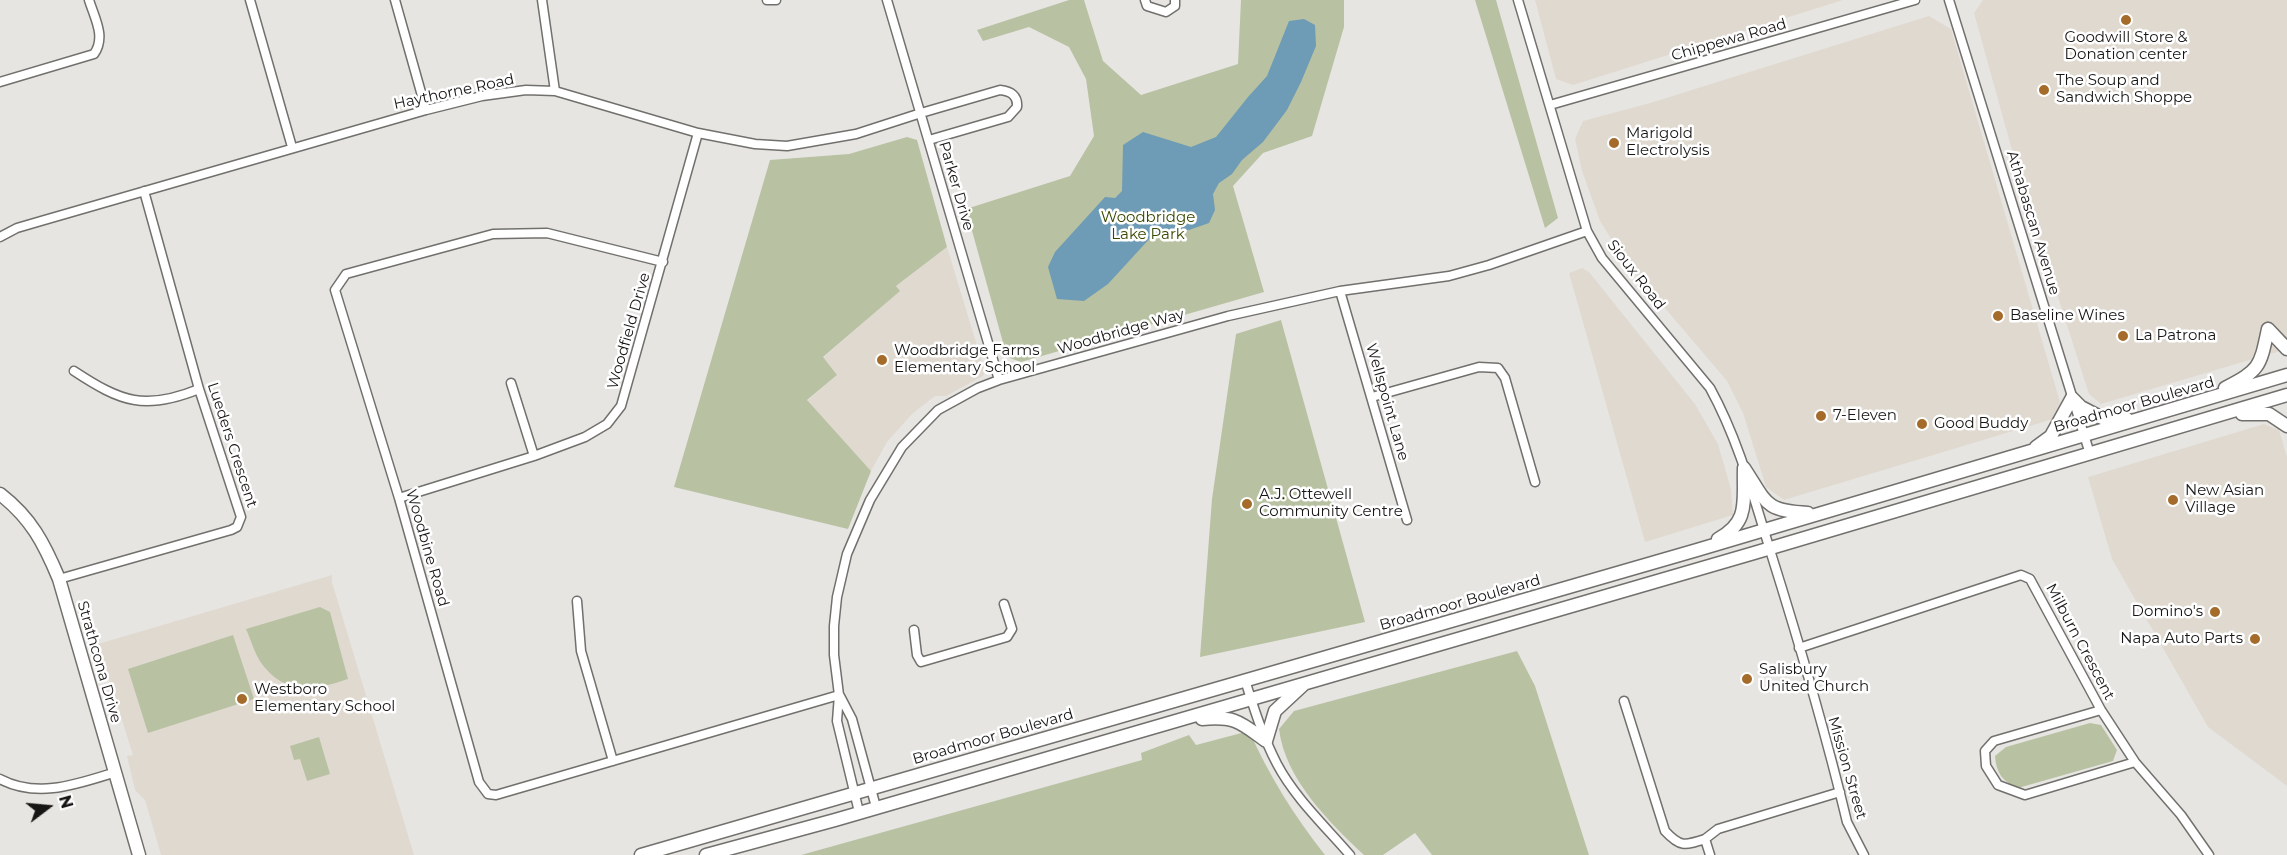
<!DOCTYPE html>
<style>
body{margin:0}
#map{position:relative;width:2287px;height:855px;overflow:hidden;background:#e7e5e2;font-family:Montserrat,sans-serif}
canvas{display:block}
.north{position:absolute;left:18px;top:777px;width:60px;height:60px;-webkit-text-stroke:4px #fff;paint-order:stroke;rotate:74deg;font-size:16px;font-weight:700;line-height:24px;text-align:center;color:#171615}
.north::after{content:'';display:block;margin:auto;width:21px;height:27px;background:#171615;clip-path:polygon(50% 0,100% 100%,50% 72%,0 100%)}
</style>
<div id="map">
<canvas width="2287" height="855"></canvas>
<div class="north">N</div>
</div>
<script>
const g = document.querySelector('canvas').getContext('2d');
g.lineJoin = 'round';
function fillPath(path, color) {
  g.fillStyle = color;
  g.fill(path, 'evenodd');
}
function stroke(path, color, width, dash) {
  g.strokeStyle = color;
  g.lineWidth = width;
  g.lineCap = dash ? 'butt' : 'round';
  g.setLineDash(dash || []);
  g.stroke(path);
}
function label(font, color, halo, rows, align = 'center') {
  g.font = font + ' Montserrat,sans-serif';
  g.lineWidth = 5;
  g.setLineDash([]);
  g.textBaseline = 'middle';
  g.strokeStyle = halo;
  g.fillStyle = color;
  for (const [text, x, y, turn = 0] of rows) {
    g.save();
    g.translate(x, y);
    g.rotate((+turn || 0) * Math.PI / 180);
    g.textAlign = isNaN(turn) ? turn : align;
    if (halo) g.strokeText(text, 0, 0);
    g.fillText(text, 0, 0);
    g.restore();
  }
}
fillPath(new Path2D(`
 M 1535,0 L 1843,0 L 1573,85 L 1556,79 Z
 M 1983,0 L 2287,0 L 2287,349 L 2101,404 L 2089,394 L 2018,172 L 1974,13 Z
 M 1929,16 L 1951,29 L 2060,402 L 2053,419 L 1784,500 L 1766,487 L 1743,413 L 1727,381 L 1625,261 L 1600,221 L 1582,171 L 1575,139 L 1583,121 L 1650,103 Z
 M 947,247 L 985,372 L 983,376 L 946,396 L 935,396 L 912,414 L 887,442 L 871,471 L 807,401 L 837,375 L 823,358 L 899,291 L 896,286 Z
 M 1582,268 L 1589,272 L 1695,404 L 1718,444 L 1731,489 L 1733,515 L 1645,542 L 1569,273 Z
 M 2264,424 L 2279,430 L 2287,457 L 2287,786 L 2208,727 L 2112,559 L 2088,477 Z
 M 332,575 L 332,582 L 414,855 L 161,855 L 145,800 L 135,790 L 127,756 L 133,755 L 98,644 Z`), '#e0d9d0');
fillPath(new Path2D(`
 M 1069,0 L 1084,0 L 1103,61 L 1141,95 L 1238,64 L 1241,0 L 1344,0 L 1344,27 L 1312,136 L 1263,153 L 1233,186 L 1264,292 L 1021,362 L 1007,357 L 966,209 L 1070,176 L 1094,136 L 1086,79 L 1069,47 L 1029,27 L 983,41 L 977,30 Z
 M 1475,0 L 1496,0 L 1558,218 L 1545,228 Z
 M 907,137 L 917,140 L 947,247 L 896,286 L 900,291 L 823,357 L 837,375 L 807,400 L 871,471 L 848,529 L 674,487 L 770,160 L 849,154 Z
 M 1281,320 L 1365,622 L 1200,657 L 1212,499 L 1236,334 Z
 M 320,607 L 330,612 L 348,679 C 315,690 286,696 262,664 C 255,655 251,640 246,629 Z
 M 233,635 L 254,699 L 148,733 L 128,669 Z
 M 1517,651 L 1535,686 L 1589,855 L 1432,855 L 1415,833 L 1383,855 L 1364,855 C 1329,822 1285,779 1279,729 L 1294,711 Z
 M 2090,723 L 2101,725 L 2117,750 L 2113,761 L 2018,788 C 2003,782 1996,773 1995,756 L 2006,747 Z
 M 1249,731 C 1269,775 1294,816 1325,855 L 801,855 L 1142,760 L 1141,753 L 1189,735 L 1196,745 Z
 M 319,737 L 330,774 L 307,781 L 300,759 L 294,760 L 290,746 Z`), '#b8c2a2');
fillPath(new Path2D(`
 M 1304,19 L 1315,25 L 1316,46 L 1301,82 L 1287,110 L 1263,142 L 1242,160 L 1232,174 L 1219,183 L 1213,194 L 1215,210 L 1209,223 L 1189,230 L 1168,230 L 1152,236 L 1108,284 L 1084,301 L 1057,299 L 1048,267 L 1055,252 L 1105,197 L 1115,198 L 1122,191 L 1123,145 L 1143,132 L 1191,147 L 1216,137 L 1248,97 L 1267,76 L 1289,21 Z`), '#6e9bb5');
const street = new Path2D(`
 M 250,0 L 292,147
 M 395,0 L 426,110
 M 542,0 L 555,91
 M 767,0 L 776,0
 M 887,0 L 999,380
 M 1145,0 L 1147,6 L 1166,12 L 1175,6 L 1175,0
 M 1518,0 L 1587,231 L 1602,258 L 1710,388 C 1738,439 1753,495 1770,550 C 1798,639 1825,730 1847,822 L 1864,855
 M 1949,0 L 2090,454
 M 0,82 L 94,54 C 106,37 95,19 89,0
 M 1550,105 L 1915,0
 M 0,237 L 17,228 L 41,221 L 426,110 L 482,96 L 526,90 L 555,91 L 698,133 L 755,144 L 787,146 L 856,134 L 921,113 L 1000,90 C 1011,91 1018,96 1017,107 L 1008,117 L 929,140
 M 663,262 L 547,233 L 493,234 L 346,274 L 335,290 L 399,498 L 479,782 L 488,794 L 496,795 L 839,695
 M 1340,291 L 1407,520
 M 74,371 C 121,402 145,411 199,389
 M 511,383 L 534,456
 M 1372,397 L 1479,367 L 1498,368 L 1505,378 L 1535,482
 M 399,498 L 534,456 L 585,437 L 607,424 L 621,406 L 698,133
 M 59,579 L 231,530 L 237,527 L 241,517 L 199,389 L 144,191
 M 577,601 L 581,651 L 613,761
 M 914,630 L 917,655 L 921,662 L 1007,637 L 1012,629 L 1004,604
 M 1799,648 L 2021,575 L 2030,579 L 2101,710 L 2135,762 L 2181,815 L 2209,855
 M 1245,680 C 1254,709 1263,737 1277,764 C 1295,798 1325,826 1350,855
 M 840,696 L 852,719 L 876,807
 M 1624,701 L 1665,831 C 1680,847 1684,846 1705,839
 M 2101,710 L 1994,741 L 1985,751 L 1986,766 L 1998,785 L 2025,795 L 2135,762
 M 0,779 C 38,799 77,784 116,772
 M 859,812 L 837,721 L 839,695 L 834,655 L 834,626 L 837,597 L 847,554 L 870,500 L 902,447 L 938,410 L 978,388 L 999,380 L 1228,316 L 1340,291 L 1449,276 L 1489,265 L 1587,231
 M 1710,855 L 1705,839 L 1718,829 L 1840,792`);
const secondary = new Path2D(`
 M 2268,329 L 2287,349
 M 2225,388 C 2260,370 2260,367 2268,329
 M 2242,414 L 2269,414 L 2287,426
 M 2036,447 L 2051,436 L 2072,398 L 2081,407 L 2106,420 L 2127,419
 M 1744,468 C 1767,503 1764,511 1808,513
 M 0,494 C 31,518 44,543 59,579 L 139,855
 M 1718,539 C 1750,522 1743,501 1744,469
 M 1202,719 C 1236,716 1240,722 1266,741 L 1275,711 L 1303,685
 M 641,855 L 1697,550 L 2287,375
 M 706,855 L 835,820 L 1754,553 L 2287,395`);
stroke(street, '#72706d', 11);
stroke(secondary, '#72706d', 15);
stroke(street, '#fff', 8);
stroke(secondary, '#fff', 12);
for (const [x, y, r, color] of [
 [2126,20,6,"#a56b2a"],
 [2044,90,6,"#a56b2a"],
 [1614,143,6,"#a56b2a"],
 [1998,316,6,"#a56b2a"],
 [2123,336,6,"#a56b2a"],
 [882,360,6,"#a56b2a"],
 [1821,416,6,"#a56b2a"],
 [1922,424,6,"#a56b2a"],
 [2173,500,6,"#a56b2a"],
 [1247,504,6,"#a56b2a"],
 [2215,612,6,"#a56b2a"],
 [2255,639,6,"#a56b2a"],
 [1747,679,6,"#a56b2a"],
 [242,699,6,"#a56b2a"]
]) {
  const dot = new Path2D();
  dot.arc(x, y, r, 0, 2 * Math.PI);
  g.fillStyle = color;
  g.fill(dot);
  stroke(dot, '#fff', 2);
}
label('15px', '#171615', '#fff', [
 ["Goodwill Store &",2126,38,"center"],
 ["Donation center",2126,55,"center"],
 ["The Soup and",2056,81],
 ["Sandwich Shoppe",2056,98],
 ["Marigold",1626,134],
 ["Electrolysis",1626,151],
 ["Baseline Wines",2010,316],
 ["La Patrona",2135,336],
 ["Woodbridge Farms",894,351],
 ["Elementary School",894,368],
 ["7-Eleven",1833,416],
 ["Good Buddy",1934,424],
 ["New Asian",2185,491],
 ["Village",2185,508],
 ["A.J. Ottewell",1259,495],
 ["Community Centre",1259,512],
 ["Domino's",2203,612,"right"],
 ["Napa Auto Parts",2243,639,"right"],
 ["Salisbury",1759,670],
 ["United Church",1759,687],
 ["Westboro",254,690],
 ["Elementary School",254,707]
], 'left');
label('15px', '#171615', '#fff', [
 ["Chippewa Road",1729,40,-16],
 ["Haythorne Road",454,92,-12],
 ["Parker Drive",956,186,74],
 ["Athabascan Avenue",2033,223,73],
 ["Sioux Road",1636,275,52],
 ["Woodfield Drive",629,331,-74],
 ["Woodbridge Way",1121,332,-16],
 ["Wellspoint Lane",1387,402,74],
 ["Broadmoor Boulevard",2134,405,-16],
 ["Lueders Crescent",232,445,72],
 ["Woodbine Road",427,548,74],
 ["Broadmoor Boulevard",1460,603,-16],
 ["Milburn Crescent",2080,642,62],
 ["Strathcona Drive",99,662,74],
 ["Broadmoor Boulevard",993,737,-16],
 ["Mission Street",1847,768,74]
]);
label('15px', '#384800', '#fff', [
 ["Woodbridge",1148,218],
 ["Lake Park",1148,235]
]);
</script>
